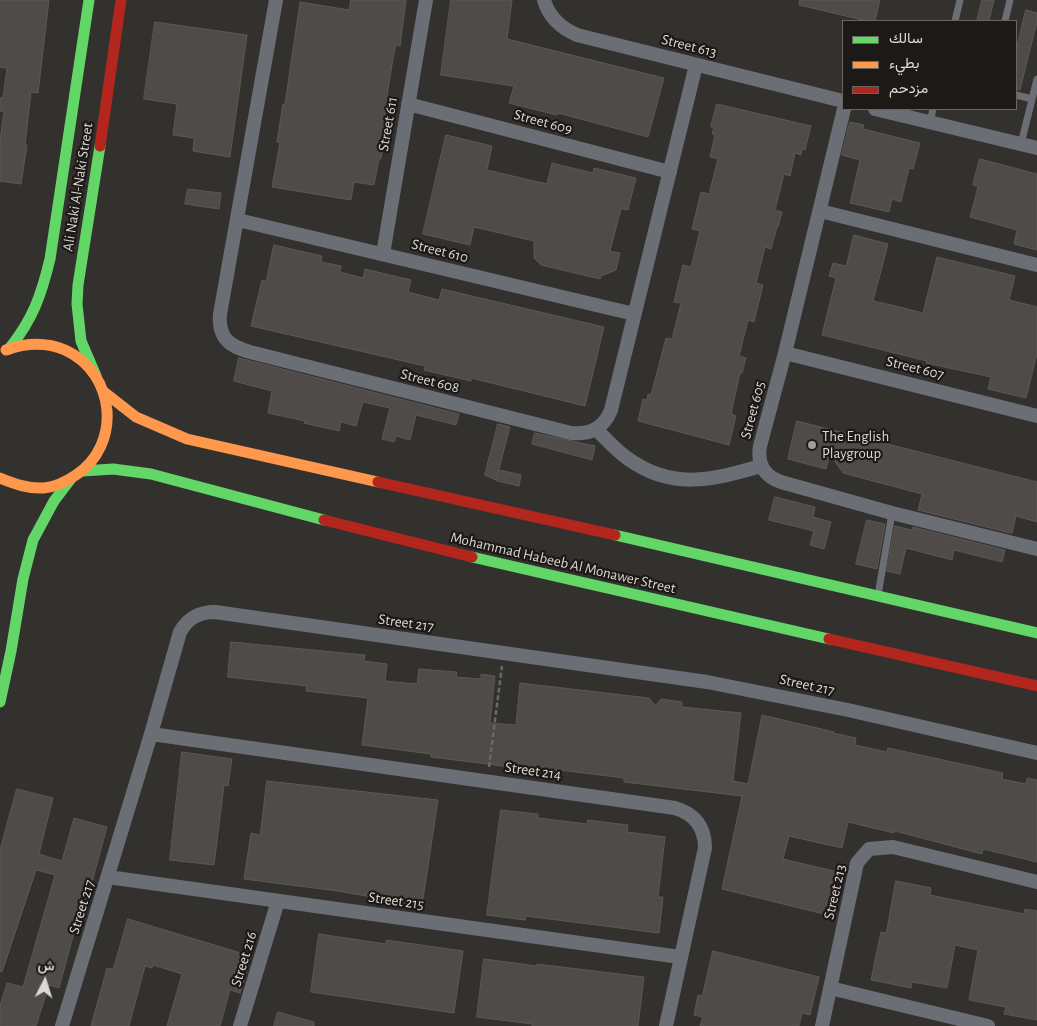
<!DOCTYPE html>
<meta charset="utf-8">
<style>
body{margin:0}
#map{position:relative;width:1037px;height:1026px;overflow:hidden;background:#33312e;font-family:"Alegreya Sans",Vazirmatn,sans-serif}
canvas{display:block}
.legend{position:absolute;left:842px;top:20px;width:175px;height:90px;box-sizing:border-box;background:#1c1917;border:1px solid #696563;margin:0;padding:6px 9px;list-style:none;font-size:15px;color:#dcd8d4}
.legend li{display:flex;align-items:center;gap:10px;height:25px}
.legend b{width:25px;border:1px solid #696563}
.north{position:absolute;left:20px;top:956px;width:50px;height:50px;-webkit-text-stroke:4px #1c1917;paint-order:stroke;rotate:5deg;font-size:14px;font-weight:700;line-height:20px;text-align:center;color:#dcd8d4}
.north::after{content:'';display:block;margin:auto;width:18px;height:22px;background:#dcd8d4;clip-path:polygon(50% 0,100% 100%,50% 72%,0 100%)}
</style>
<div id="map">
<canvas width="1037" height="1026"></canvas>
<ul class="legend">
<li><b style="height:6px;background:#63d668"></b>سالك</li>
<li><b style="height:6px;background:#ff974d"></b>بطيء</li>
<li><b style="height:6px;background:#b3261e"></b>مزدحم</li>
</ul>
<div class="north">ش</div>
</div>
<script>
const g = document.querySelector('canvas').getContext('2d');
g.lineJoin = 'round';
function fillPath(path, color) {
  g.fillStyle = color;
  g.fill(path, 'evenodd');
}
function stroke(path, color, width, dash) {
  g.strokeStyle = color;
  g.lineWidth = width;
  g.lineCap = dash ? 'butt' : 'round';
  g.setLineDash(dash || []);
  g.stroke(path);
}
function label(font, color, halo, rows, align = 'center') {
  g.font = font + ' "Alegreya Sans",sans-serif';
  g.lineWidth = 4.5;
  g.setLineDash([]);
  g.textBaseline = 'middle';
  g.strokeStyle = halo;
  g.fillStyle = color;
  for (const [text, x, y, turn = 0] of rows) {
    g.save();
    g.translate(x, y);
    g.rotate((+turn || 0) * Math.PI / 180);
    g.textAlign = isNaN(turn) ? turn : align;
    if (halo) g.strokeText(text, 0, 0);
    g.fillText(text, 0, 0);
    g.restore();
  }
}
const building = new Path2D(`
 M 0,0 L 49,0 L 38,93 L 31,92 L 25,145 L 27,145 L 21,184 L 0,181 L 0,141 L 4,111 L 0,111 L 0,105 L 1,97 L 3,98 L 7,68 L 0,67 Z
 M 351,0 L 406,0 L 400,46 L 396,45 L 393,58 L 387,96 L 391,97 L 381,144 L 383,144 L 381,159 L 379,159 L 374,185 L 354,182 L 351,200 L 272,187 L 280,143 L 277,142 L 283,104 L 285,104 L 300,2 L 349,10 Z
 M 451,0 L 512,0 L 507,39 L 664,78 L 648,137 L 558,113 L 557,115 L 509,103 L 514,86 L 441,75 Z
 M 800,0 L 880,0 L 875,21 L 867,21 L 799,5 Z
 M 982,0 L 994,0 L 989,21 L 977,21 Z
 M 1026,10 L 1037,13 L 1037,22 L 1020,90 L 1016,89 L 1016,51 Z
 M 155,22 L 247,35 L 230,157 L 193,151 L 194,138 L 173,135 L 177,104 L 144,99 Z
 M 717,104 L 811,126 L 805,150 L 802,149 L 801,155 L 795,153 L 790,176 L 784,174 L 775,210 L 782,212 L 778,227 L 777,227 L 771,249 L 765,247 L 756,283 L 763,285 L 754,322 L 748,320 L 739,356 L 746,358 L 742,373 L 740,373 L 731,414 L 736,416 L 729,445 L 638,421 L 643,399 L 647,400 L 648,394 L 651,395 L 666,338 L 672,339 L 681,303 L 674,302 L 678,285 L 683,265 L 691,267 L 700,231 L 692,229 L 701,192 L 709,194 L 718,159 L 710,157 L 715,135 L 712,134 L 714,127 L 711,127 Z
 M 850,122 L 864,125 L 863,129 L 920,143 L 913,169 L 909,168 L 901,202 L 892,199 L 889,212 L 850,203 L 860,160 L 842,155 Z
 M 446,135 L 492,146 L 487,170 L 547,184 L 552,163 L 593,173 L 594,168 L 636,178 L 628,210 L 621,209 L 610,251 L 620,253 L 616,270 L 601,276 L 600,279 L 541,265 L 534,258 L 534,241 L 474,227 L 470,245 L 423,234 Z
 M 980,159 L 1037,174 L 1037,250 L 1014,244 L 1017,230 L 970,217 L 978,187 L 973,185 Z
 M 188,189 L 221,193 L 219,209 L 185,204 Z
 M 854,235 L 888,244 L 873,301 L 896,306 L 923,313 L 937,257 L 1015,276 L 1009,300 L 1037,307 L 1037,354 L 1026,398 L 988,389 L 991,377 L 926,363 L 927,361 L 822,335 L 836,278 L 829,276 L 833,263 L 846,266 Z
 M 274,245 L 322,256 L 321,262 L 341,266 L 340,272 L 363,278 L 365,269 L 411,280 L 408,292 L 439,300 L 442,289 L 604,327 L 585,406 L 471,378 L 471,381 L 424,370 L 425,366 L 251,326 L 262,280 L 266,281 Z
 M 239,358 L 459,414 L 456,425 L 416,415 L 410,440 L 396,436 L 394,442 L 382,439 L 390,408 L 363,402 L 356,426 L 341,422 L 339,431 L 304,423 L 305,421 L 268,413 L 272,391 L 234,381 Z
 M 797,421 L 1037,482 L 1037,522 L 1016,516 L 1012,533 L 1010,533 L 918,510 L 922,494 L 843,473 L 830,454 L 826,469 L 788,459 Z
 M 498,424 L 510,427 L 496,480 L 485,475 Z
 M 535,433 L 595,446 L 592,460 L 532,444 Z
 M 500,470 L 521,475 L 519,486 L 497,481 Z
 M 775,497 L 815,507 L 813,517 L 831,522 L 824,549 L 810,545 L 814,531 L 769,520 Z
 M 867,520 L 885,524 L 877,569 L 856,564 Z
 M 895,526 L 912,530 L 913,527 L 1005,550 L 1002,562 L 954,550 L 952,560 L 906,548 L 900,574 L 887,571 Z
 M 231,642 L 365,655 L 364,661 L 387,664 L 385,681 L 417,684 L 419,669 L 457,672 L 456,677 L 481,679 L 481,674 L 495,676 L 490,723 L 516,725 L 520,683 L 649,698 L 655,706 L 661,699 L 682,702 L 682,707 L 741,713 L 733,781 L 748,784 L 762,715 L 834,732 L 833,733 L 856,738 L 855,745 L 887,752 L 888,748 L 1003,773 L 1002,779 L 1026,784 L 1027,778 L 1037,780 L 1037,862 L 983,849 L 982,854 L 895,831 L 894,833 L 848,822 L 842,848 L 789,836 L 783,859 L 838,872 L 828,915 L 722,889 L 742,796 L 624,782 L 624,778 L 560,770 L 559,773 L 431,757 L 431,754 L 362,745 L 368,698 L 306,691 L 307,686 L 228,677 Z
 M 182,752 L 232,759 L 228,786 L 224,785 L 214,865 L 170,860 Z
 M 267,781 L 438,800 L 422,906 L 338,891 L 244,879 L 251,833 L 260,835 Z
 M 17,789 L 53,798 L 39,854 L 62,861 L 74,818 L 107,827 L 86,904 L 82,903 L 59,988 L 49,985 L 36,1026 L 0,1026 L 0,1006 L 7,983 L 23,987 L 55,875 L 36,870 L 2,972 L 0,971 L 0,850 Z
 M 501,810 L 538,814 L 538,818 L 587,824 L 588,820 L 628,825 L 627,832 L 665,837 L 658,897 L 663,897 L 659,933 L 526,916 L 525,920 L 487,915 Z
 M 896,881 L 931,888 L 930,895 L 1024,914 L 1025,909 L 1037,911 L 1037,1020 L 1004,1014 L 1006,1007 L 969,1000 L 978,950 L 955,945 L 947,988 L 912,982 L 911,988 L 871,980 L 881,932 L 886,933 Z
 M 128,919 L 251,956 L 240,993 L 230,990 L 220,1026 L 167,1026 L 182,974 L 153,965 L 152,968 L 145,966 L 129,1026 L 91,1026 L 107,968 L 113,969 Z
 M 319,934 L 386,944 L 386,940 L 463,951 L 454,1013 L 311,992 Z
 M 713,951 L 819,977 L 810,1015 L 802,1013 L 799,1026 L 700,1026 L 703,1017 L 694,1015 L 698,995 L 702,996 Z
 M 484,959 L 537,966 L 537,964 L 644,977 L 638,1026 L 532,1026 L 532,1024 L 477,1017 Z
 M 278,1012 L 314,1022 L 314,1026 L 274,1026 Z`);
fillPath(building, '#4e4b48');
stroke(building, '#5b5956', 1);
stroke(new Path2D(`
 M 489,767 L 502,666`), '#68686b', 2.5, [5, 2.5]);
stroke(new Path2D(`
 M 955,21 L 960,0
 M 1005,21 L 1010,0
 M 1016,95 L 1032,99
 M 930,122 L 933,109
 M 1021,144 L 1037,79
 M 878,595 L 892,513`), '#6b6f75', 7);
stroke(new Path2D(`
 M 276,0 L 220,314 C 218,338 229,346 250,352 L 571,433 C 589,435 604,428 611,410 L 696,65
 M 544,0 C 549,18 561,28 577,35 L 843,101
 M 408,104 L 670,172
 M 844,109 L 785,353 L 760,446 C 757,464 764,476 781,482 L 892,513 L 1037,549
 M 875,109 L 1037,148
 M 820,211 L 1037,265
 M 238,220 L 634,314
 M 383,254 L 426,0
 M 785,353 L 1037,416
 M 596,429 C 606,439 616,450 627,458 C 672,491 712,480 761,466
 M 151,734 L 675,808 C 695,814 705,827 705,848 L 666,1026
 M 108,877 L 680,957
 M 830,988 L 988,1026
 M 62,1026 L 151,734 L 180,632 C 188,618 199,612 215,612 L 707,682 L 848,710 L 1037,753
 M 240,1026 L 278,901
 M 822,1026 L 857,863 L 869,849 L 893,847 L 1037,882`), '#6b6f75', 14);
stroke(new Path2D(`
 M 9,349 C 33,319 41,296 50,259 L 89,0
 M 96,376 L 81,341 L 77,304 L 78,285 L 100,146
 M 83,471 L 113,469 L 151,474 L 324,520
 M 615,535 L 1037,633
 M 472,557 L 829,639
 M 0,702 L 11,651 L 23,579 L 33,540 L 54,501 L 70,480`), '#63d668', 11);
stroke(new Path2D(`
 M 104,392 L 136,417 L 187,439 L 378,482
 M 0,478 C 15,484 28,489 44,488 C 56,487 67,481 76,475 C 122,445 116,373 65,350 C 46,342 26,343 6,350`), '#ff974d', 11);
stroke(new Path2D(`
 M 100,146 L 121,0
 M 378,482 L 615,535
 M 324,520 L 472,557
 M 829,639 L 1037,686`), '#b3261e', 11);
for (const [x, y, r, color] of [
 [812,445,5,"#a19e9a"]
]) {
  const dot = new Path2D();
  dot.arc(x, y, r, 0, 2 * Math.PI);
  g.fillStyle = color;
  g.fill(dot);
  stroke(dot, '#1c1917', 2);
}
label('15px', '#dcd8d4', '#1c1917', [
 ["Street 613",689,46,14],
 ["Street 609",543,122,15],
 ["Street 611",388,124,-80],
 ["Ali Naki Al-Naki Street",78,187,-81],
 ["Street 610",440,251,14],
 ["Street 607",915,368,14],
 ["Street 608",430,381,14],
 ["Street 605",753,410,-75],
 ["Mohammad Habeeb Al Monawer Street",563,563,13],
 ["Street 217",406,623,8],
 ["Street 217",807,685,12],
 ["Street 214",533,771,8],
 ["Street 213",835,892,-77],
 ["Street 215",396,901,8],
 ["Street 217",82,907,-73],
 ["Street 216",244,959,-73]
]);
label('15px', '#dcd8d4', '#1c1917', [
 ["The English",822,436],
 ["Playgroup",822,453]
], 'left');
</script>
